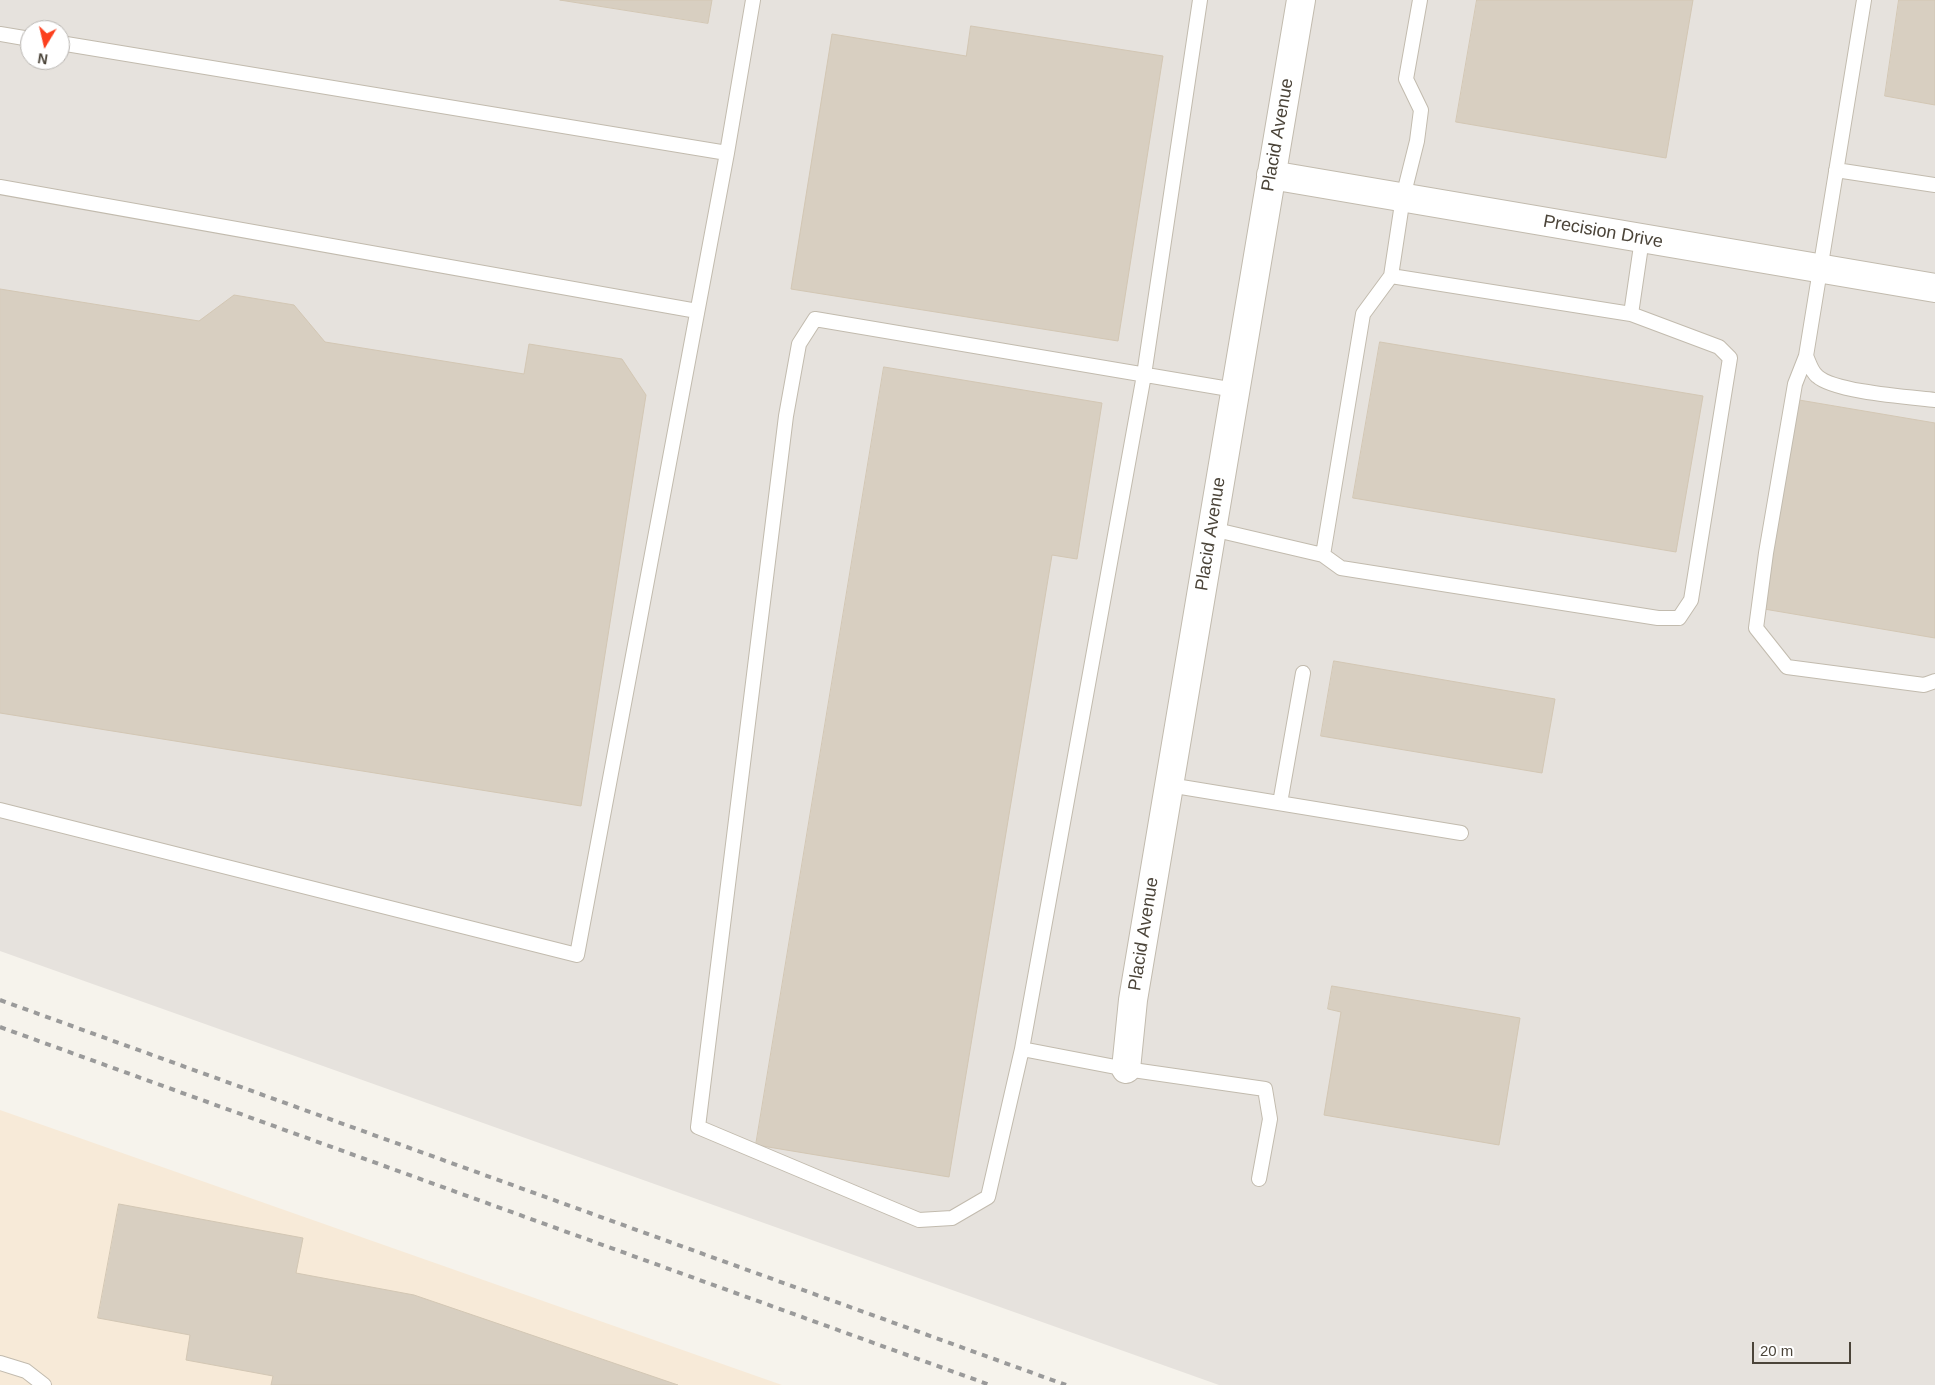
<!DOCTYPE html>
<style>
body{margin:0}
#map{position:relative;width:1935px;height:1385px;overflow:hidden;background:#f6f3ec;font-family:Helvetica,sans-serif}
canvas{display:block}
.north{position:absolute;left:20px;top:20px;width:50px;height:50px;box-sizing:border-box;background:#fff;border:1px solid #b7b4b0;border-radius:50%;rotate:189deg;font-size:14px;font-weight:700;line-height:20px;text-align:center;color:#4b4439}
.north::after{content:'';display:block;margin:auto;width:18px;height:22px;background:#fc3f1d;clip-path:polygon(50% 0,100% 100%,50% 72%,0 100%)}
.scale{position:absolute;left:1752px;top:1342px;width:99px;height:22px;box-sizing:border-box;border:2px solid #4b4439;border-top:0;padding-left:6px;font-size:15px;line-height:18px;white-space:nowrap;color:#4b4439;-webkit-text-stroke:4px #fff;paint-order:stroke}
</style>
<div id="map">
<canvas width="1935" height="1385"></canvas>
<div class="north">N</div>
<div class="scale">20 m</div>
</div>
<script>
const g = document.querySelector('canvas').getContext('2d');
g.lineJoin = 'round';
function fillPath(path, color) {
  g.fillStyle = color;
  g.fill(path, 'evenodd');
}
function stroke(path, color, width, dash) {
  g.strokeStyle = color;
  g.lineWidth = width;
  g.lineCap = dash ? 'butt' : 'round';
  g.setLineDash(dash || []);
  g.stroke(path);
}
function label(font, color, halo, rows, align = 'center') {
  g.font = font + ' Helvetica,sans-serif';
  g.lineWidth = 4;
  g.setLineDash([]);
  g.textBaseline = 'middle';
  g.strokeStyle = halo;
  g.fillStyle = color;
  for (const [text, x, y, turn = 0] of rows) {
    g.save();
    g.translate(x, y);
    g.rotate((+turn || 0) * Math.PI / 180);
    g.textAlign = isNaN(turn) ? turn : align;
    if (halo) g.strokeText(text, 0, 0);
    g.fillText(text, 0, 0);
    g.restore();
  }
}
fillPath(new Path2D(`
 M 0,1110 L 782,1385 L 0,1385 Z`), '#f7ead8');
fillPath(new Path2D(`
 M 0,0 L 1935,0 L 1935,1385 L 1219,1385 L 0,951 ZM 30,30 L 60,30 L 60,60 L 30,60 Z`), '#e6e2dd');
const building = new Path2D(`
 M 560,0 L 712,0 L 708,23 Z
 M 1477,0 L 1693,0 L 1666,158 L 1456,122 Z
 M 1899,0 L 1935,0 L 1935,105 L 1885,96 Z
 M 971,26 L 1163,56 L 1118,341 L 791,289 L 832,34 L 966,56 Z
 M 0,289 L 199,321 L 234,295 L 294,305 L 325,342 L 524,374 L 529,344 L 622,359 L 646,395 L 581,806 L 0,713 Z
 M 1380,342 L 1703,396 L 1676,552 L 1353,498 Z
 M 884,367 L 1102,403 L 1077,559 L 1052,555 L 949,1177 L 756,1145 Z
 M 1799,400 L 1935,423 L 1935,638 L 1764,609 Z
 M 1334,661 L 1555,699 L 1542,773 L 1321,736 Z
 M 1332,986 L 1520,1018 L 1499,1145 L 1324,1115 L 1341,1012 L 1328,1009 Z
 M 119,1204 L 303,1238 L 296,1273 L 414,1295 L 678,1385 L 271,1385 L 273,1376 L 186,1360 L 190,1335 L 98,1318 Z`);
fillPath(building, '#d8cfc1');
stroke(building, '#d3c7b4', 1);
const service = new Path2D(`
 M 1864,0 L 1806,356 C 1809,362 1811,371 1817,376 C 1834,392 1909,397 1935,400
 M 0,34 L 30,39
 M 60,43 L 727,153
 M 1836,170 L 1935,185
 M 0,187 L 697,311
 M 1391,276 L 1631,314 L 1719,347 L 1730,358 L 1691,600 L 1679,618 L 1658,618 L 1341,568 L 1323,555 L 1363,314 L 1391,276 L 1403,197 L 1417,141 L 1421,110 L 1406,79 L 1420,0
 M 1631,314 L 1642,239
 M 1806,356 L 1795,384 L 1766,553 L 1756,628 L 1787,667 L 1924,685 L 1935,681
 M 1235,390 L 815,319 L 799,344 L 786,416 L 698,1127 L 919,1220 L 952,1218 L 988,1197 L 1022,1049 L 1126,1069 L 1265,1089 L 1270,1119 L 1259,1179
 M 1212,529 L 1323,555
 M 1169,785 L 1461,833
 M 1280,803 L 1303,673
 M 0,810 L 577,955 L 727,153 L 753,0
 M 1022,1049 L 1144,375 L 1200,0
 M 0,1363 L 26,1371 L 44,1385`);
const minor = new Path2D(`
 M 1271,175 L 1935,288
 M 1126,1069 L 1133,1000 L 1301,0`);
stroke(service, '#c2bbae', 16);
stroke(minor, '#c2bbae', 30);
stroke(service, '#fff', 14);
stroke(minor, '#fff', 28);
stroke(new Path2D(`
 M 0,1000 L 1066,1385
 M 0,1027 L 990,1385`), '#9a9a9a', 4, [6, 6]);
label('18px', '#4b4439', '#fff', [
 ["Placid Avenue",1278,135,-80],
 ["Precision Drive",1603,232,10],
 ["Placid Avenue",1211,534,-81],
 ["Placid Avenue",1144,934,-81]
]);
</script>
